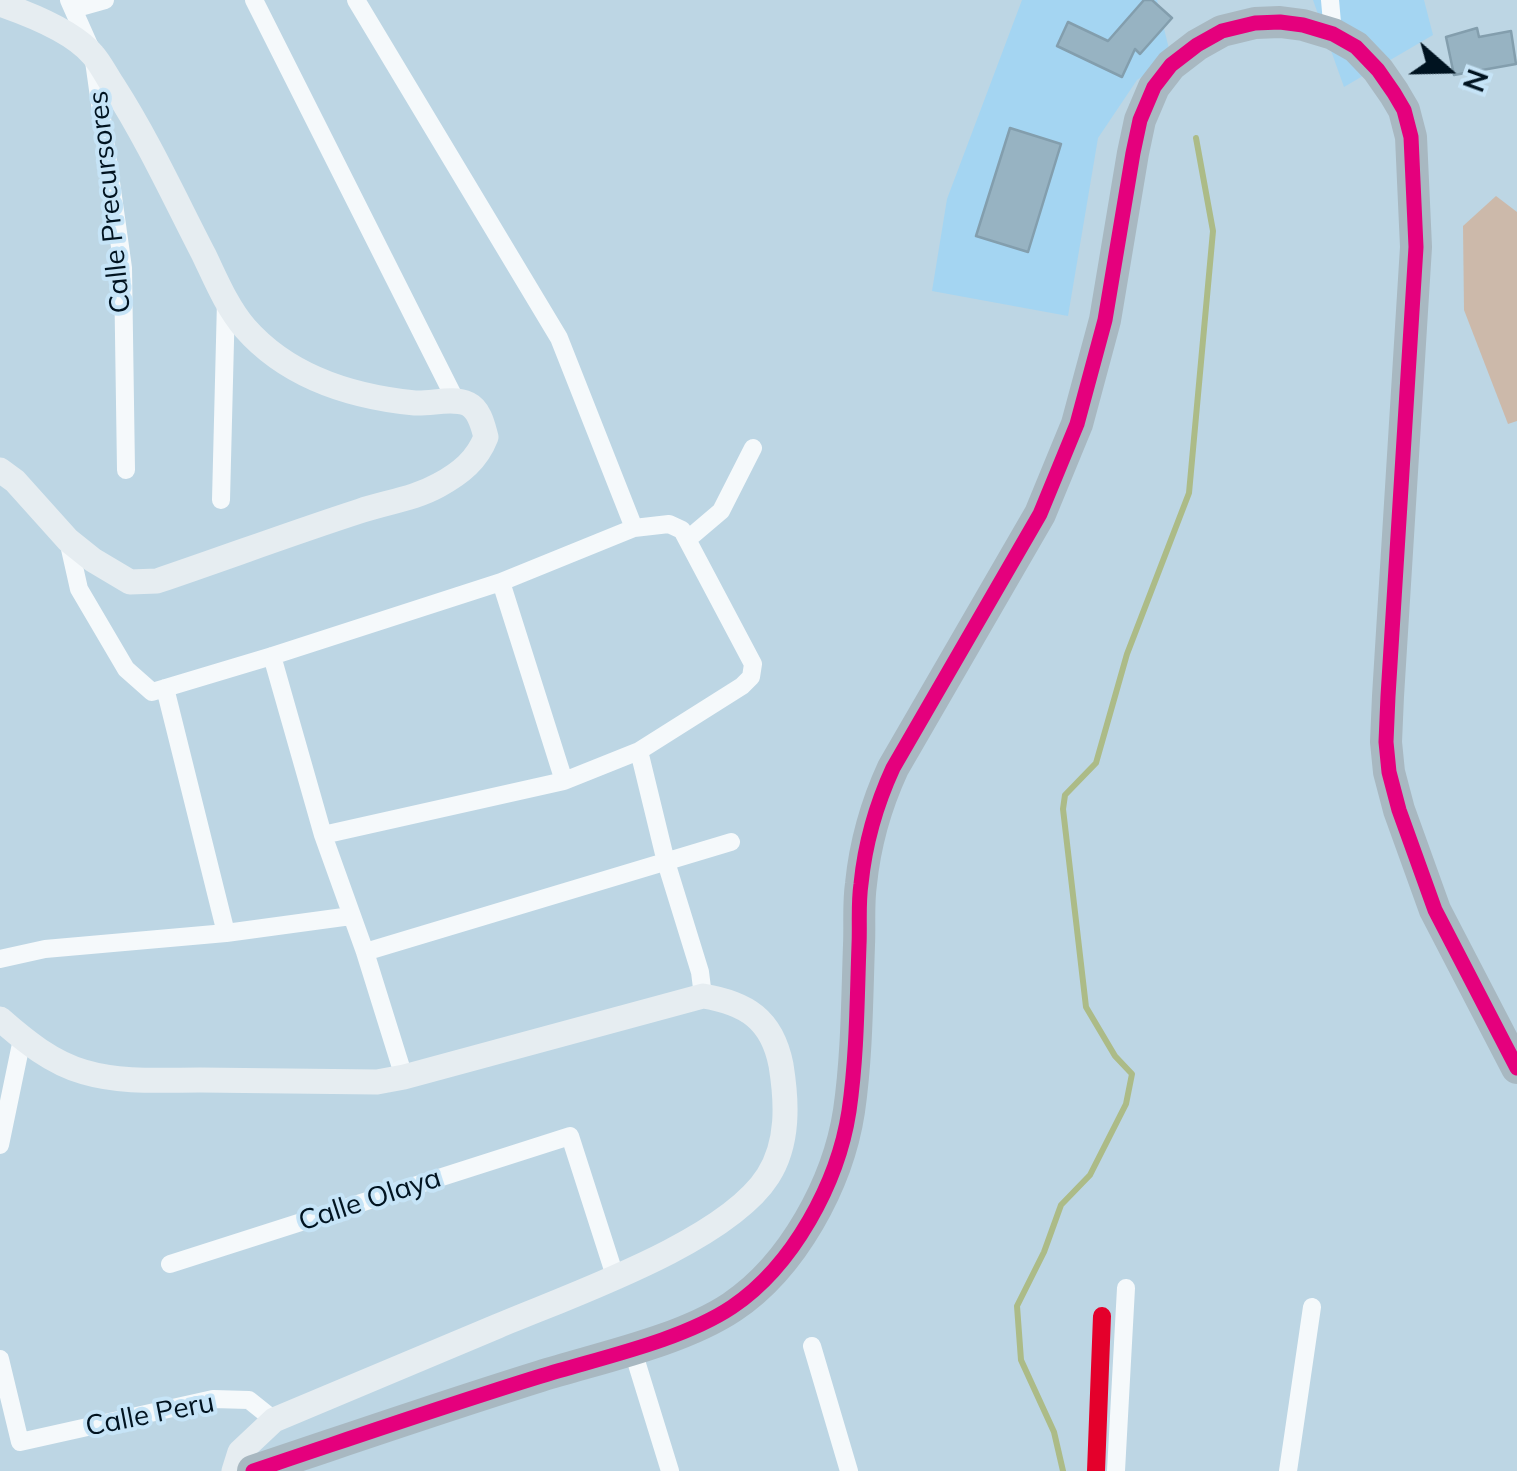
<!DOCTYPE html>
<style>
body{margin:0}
#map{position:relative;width:1517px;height:1471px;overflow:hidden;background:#bdd6e4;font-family:Mulish,sans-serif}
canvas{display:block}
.north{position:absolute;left:1397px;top:20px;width:100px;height:100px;-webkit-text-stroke:8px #c6e4f7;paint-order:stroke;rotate:110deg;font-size:28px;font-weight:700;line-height:40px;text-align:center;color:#001320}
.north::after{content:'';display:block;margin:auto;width:35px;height:45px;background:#001320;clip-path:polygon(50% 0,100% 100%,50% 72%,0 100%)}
</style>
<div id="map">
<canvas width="1517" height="1471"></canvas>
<div class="north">N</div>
</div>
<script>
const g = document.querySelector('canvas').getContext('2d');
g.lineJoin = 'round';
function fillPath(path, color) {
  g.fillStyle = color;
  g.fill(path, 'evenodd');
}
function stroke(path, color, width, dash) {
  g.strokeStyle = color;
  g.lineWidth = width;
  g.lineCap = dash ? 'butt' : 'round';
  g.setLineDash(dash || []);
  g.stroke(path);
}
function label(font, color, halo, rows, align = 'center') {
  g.font = font + ' Mulish,sans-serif';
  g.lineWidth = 8;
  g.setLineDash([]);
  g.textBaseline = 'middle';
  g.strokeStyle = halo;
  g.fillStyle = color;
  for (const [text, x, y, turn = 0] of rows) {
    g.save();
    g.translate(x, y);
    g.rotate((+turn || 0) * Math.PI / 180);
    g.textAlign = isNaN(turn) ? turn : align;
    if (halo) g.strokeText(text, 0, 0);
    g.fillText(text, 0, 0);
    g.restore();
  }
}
fillPath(new Path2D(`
 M 1022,0 L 1157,0 L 1171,57 L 1137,80 L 1098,138 L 1068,316 L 932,291 L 947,199 Z
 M 1313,0 L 1424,0 L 1433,35 L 1344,87 Z`), '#a4d5f2');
fillPath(new Path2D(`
 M 1496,196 L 1517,212 L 1517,421 L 1508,424 L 1464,310 L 1463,226 Z`), '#ccb9aa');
stroke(new Path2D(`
 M 1063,1471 L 1054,1432 L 1021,1360 L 1017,1306 L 1044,1252 L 1061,1205 L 1090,1175 L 1126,1104 L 1132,1074 L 1115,1056 L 1086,1007 L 1063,809 L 1065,795 L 1096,763 L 1127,654 L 1189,493 L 1213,231 L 1196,138`), '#acbb87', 6);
const building = new Path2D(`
 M 1144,0 L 1152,0 L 1172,18 L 1140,54 L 1135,49 L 1122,77 L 1057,46 L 1068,22 L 1108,41 Z
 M 1477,28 L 1479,37 L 1511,31 L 1516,64 L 1454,75 L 1446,37 Z
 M 1010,128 L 1061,144 L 1028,252 L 976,236 Z`);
fillPath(building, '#97b3c2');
stroke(building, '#839ead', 2.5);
stroke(new Path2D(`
 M 69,0 L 93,54 L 123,268 L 126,470
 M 254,0 L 456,401
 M 356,0 L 559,338 L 634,528
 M 1330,0 L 1333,34
 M 73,9 L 105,0
 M 221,500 L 226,301
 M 688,539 L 721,511 L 753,448
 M 68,540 L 79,589 L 126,669 L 152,692 L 272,656 L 501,582 L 634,528 L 669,524 L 682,530 L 753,664 L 751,677 L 742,686 L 639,751 L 564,781 L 323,835
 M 501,582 L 564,781
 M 272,656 L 323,835 L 365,952 L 404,1077
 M 165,688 L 226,933
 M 639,751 L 666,862 L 700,972 L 703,996
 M 365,952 L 731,842
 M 0,959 L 45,949 L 226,933 L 351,916
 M 0,1145 L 22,1039
 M 170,1264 L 570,1136 L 615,1276
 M 812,1346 L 849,1471
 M 632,1348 L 670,1471
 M 0,1359 L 20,1442 L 213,1399 L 249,1400 L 274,1420
 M 1116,1471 L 1126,1288
 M 1288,1471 L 1312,1307`), '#f5f9fb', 18);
stroke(new Path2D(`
 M 0,4 C 29,14 73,31 93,55 C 101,64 107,77 114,87 C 148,140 175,199 204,255 C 216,280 227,307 245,328 C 288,377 353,397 415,403 C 432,404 453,397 468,404 C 480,410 483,426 486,437 C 477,460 461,473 439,485 C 414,499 387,502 360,511 C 292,533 225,558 157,581 L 130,582 L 93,560 L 68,540 L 15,481 L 0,470
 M 0,1019 C 25,1041 52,1063 84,1072 C 121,1083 162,1080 200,1080 C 259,1081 318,1081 377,1082 L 404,1077 L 703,996 C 746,1003 772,1019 781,1065 C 787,1102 789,1143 768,1176 C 726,1242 571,1295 498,1326 C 423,1357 349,1389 274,1420 L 240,1452 L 234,1471`), '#e6edf1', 25);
stroke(new Path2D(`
 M 253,1471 C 349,1439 444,1406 541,1376 C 599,1358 681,1341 732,1307 C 793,1266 838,1183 849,1111 C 857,1056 857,1000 859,945 C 860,925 858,904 861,884 C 865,844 876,805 893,768 L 1040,514 L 1077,424 L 1105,320 L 1133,153 L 1140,120 L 1154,87 L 1171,65 L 1197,45 L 1222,31 L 1255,23 L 1280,22 L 1303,25 L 1333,34 L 1356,47 L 1378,70 L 1394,93 L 1404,110 L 1411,137 L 1416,247 L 1388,696 L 1386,742 L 1389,772 L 1399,810 L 1435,910 L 1517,1068`), '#a8b8c1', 32);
stroke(new Path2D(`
 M 253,1471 C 349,1439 444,1406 541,1376 C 599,1358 681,1341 732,1307 C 793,1266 838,1183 849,1111 C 857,1056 857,1000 859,945 C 860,925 858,904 861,884 C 865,844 876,805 893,768 L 1040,514 L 1077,424 L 1105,320 L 1133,153 L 1140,120 L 1154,87 L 1171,65 L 1197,45 L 1222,31 L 1255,23 L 1280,22 L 1303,25 L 1333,34 L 1356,47 L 1378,70 L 1394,93 L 1404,110 L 1411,137 L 1416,247 L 1388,696 L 1386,742 L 1389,772 L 1399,810 L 1435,910 L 1517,1068`), '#e5007d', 15);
stroke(new Path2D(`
 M 1096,1471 L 1102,1316`), '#e4002b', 18);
label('28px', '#001320', '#c6e4f7', [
 ["Calle Precursores",110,202,-96],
 ["Calle Olaya",370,1200,-18],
 ["Calle Peru",150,1415,-11]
]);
</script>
